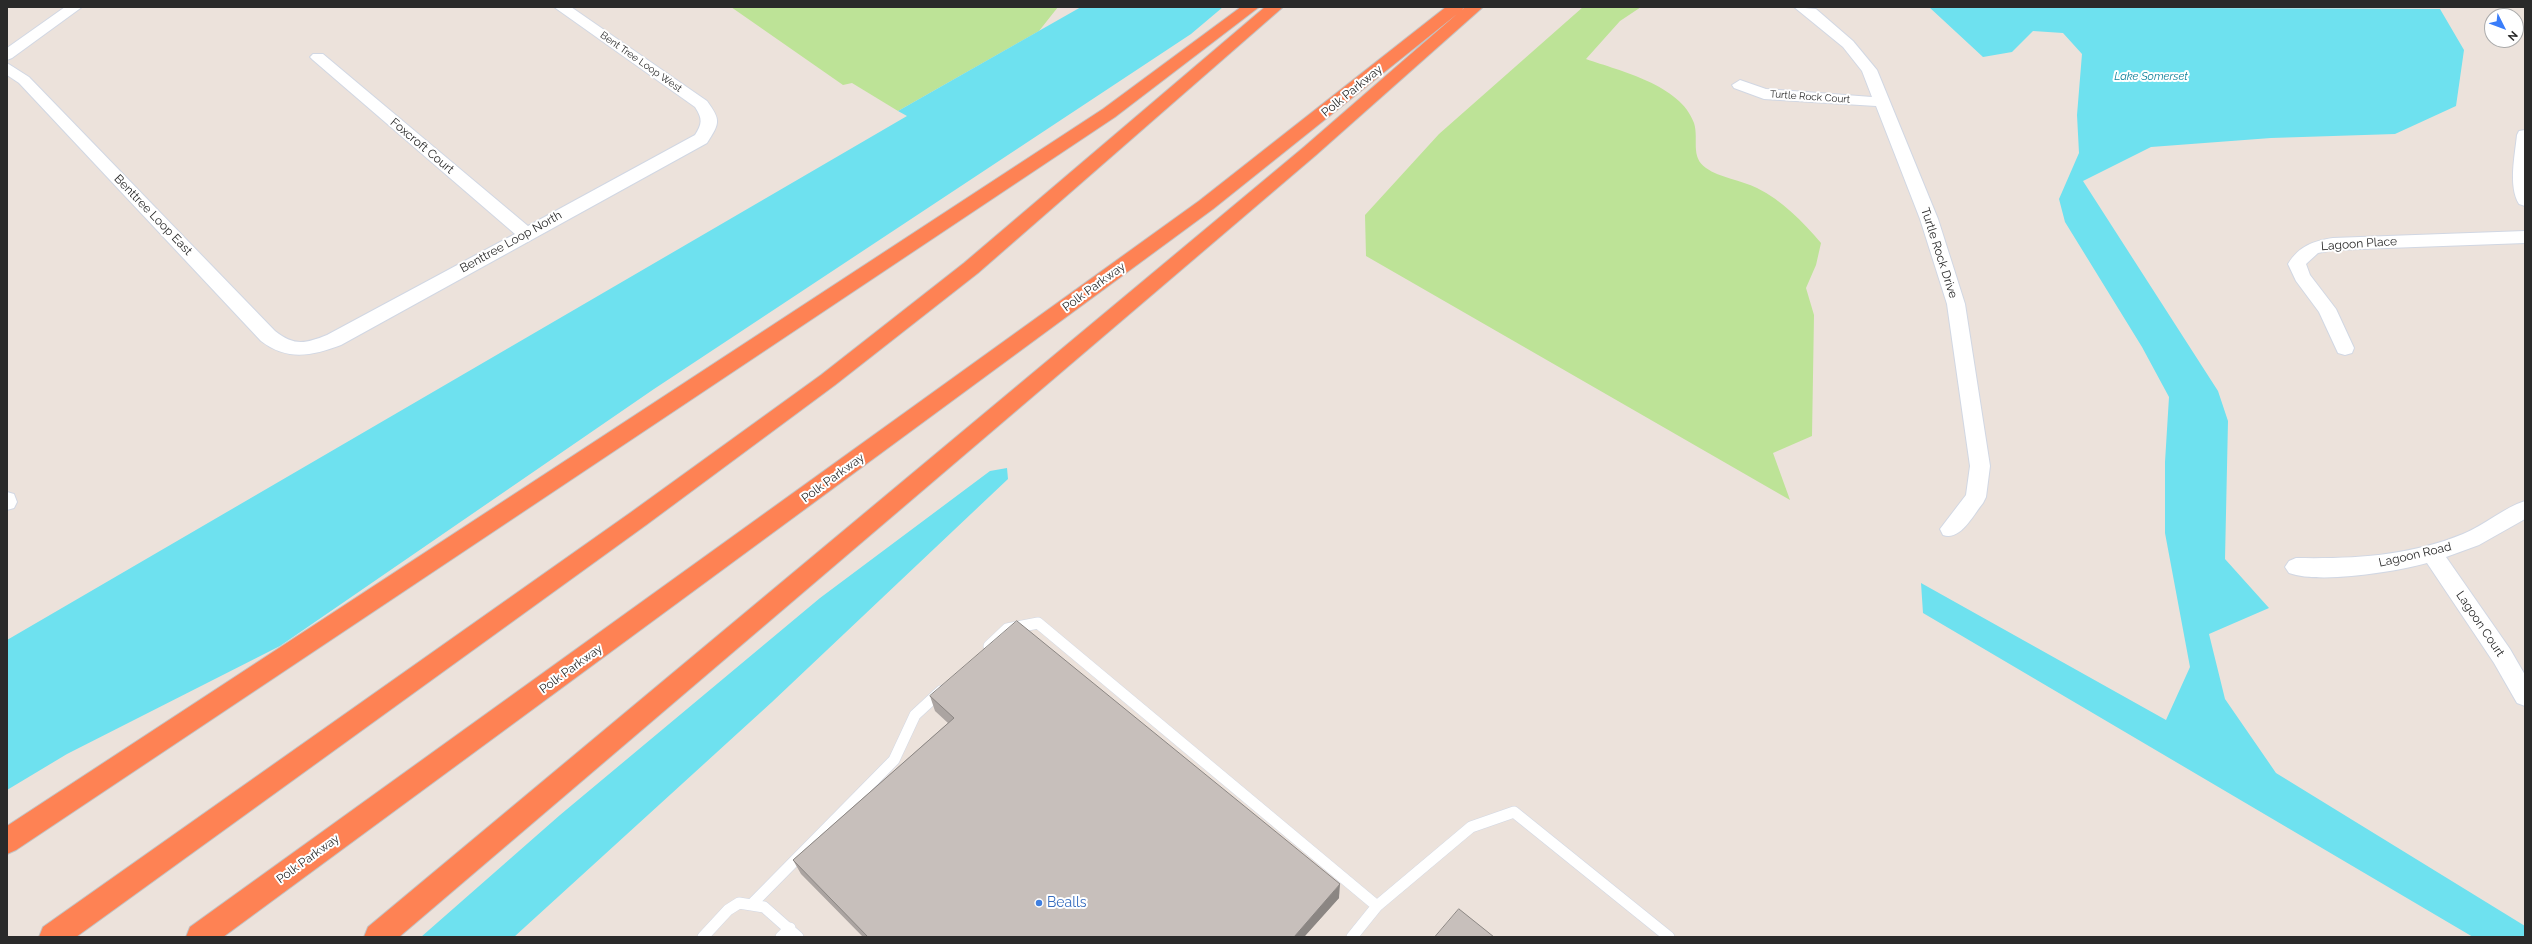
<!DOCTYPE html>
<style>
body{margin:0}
#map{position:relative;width:2532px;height:944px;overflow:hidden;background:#ece2db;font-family:Raleway,sans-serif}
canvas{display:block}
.frame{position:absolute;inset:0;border:8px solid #2a2a2a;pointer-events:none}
.north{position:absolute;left:2484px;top:8px;width:40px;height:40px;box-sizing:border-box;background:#fff;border:1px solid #aaa;border-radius:50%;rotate:132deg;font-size:11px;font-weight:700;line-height:16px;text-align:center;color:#2a2a2a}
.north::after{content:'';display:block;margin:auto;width:14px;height:18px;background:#3a7dfa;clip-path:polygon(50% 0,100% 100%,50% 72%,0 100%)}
</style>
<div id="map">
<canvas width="2532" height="944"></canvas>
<div class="frame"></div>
<div class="north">N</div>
</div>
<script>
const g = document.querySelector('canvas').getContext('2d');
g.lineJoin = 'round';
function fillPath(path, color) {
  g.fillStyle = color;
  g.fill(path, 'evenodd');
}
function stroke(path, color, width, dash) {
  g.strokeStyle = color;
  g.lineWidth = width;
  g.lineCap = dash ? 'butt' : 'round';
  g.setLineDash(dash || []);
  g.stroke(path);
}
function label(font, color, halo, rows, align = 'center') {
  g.font = font + ' Raleway,sans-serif';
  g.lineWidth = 4;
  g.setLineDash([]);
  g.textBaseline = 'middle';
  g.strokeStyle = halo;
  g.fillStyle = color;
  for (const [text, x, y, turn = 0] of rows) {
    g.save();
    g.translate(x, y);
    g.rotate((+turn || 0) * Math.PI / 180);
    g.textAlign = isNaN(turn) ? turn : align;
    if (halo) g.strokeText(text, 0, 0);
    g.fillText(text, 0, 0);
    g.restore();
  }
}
fillPath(new Path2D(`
 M 731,7 L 1058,7 L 1039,31 L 898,111 L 852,83 L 843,85 Z
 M 1583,7 L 1641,7 L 1620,21 L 1586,59 C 1620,71 1681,85 1694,123 C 1699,139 1690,157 1706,168 C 1720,178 1741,180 1757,188 C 1782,200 1803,222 1821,243 L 1816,265 L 1806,288 L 1814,315 L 1812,436 L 1773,453 L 1790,500 L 1366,256 L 1365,215 L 1439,134 Z`), '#bde397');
fillPath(new Path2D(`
 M 1081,7 L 1223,7 L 1191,34 L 654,389 L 280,646 L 67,754 L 7,790 L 7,640 L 907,116 L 898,111 Z
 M 1929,7 L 2440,9 L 2464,50 L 2456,106 L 2395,134 L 2271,138 L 2151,147 L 2083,181 L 2218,391 L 2228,421 L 2225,559 L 2269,608 L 2209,634 L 2225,699 L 2276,773 L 2525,926 L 2525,937 L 2473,937 L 1923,613 L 1921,583 L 2166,720 L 2190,667 L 2165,533 L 2165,462 L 2169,397 L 2142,347 L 2065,222 L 2059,199 L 2079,153 L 2077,115 L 2082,54 L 2063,33 L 2033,31 L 2012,52 L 1983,57 Z
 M 1007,468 L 1008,479 L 772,702 L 514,937 L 421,937 L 560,815 L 820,598 L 990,471 Z`), '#6ee1ef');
const service = new Path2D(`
 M 989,646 L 1007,629 L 1038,623 L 1377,906 L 1352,937
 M 751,905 L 894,760 L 915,715 L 941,691
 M 1377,906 L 1471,827 L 1514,812 L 1669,937
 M 703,937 L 728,910 L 739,903 L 764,907 L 798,937
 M 781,937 L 790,928`);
const minor = new Path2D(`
 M 65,7 L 82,7 L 12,58 L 7,60 L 7,48 Z
 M 554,7 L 571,7 L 707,101 C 721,120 720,123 707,143 L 341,345 C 312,356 287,361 261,341 L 19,83 L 7,75 L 7,63 L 29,77 L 275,331 C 294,346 305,344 327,335 L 515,234 L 313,60 L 310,57 L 313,54 L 323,54 L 528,226 L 695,135 C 702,124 703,119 695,107 Z
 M 1794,7 L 1816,9 L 1853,41 L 1877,70 L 1938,219 L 1965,304 L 1990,466 L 1986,497 L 1983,503 C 1973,515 1961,541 1943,535 L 1940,529 L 1966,495 L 1970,466 L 1947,304 L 1920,219 L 1876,106 L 1764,99 L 1734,88 L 1732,85 L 1740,80 L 1766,89 L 1872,97 L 1862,71 L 1843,47 Z
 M 2525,130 L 2525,206 L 2519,204 C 2508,186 2515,155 2517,135 L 2519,131 Z
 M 2525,231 L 2525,243 L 2333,250 L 2318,253 L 2306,264 L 2310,275 L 2336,309 L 2354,348 L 2352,353 L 2345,355 L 2338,353 L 2319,312 L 2296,281 L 2288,264 C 2299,246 2313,241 2333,238 Z
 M 7,492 L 14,494 L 17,502 L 14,508 L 7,510 Z
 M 2525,501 L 2525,519 L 2479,545 L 2446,557 L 2510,649 L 2525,675 L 2525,706 L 2517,703 L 2494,663 L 2427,563 C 2394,572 2320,584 2289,573 L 2285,567 L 2289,561 L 2296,558 C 2353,559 2410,556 2463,534 C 2485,525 2503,508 2525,501 Z`);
const motorway = new Path2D(`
 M 1241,7 L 1259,7 L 1115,117 L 16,850 L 7,854 L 7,826 L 1103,109 Z
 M 1265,7 L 1283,7 L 978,273 L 835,385 L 646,525 L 76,937 L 39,937 L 43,927 L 630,513 L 821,375 L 964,263 Z
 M 1446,7 L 1464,7 L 1462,10 L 1465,7 L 1483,7 L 1316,155 L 399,937 L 364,937 L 368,927 L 1304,147 L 1457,14 L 1213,209 L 223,937 L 186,937 L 190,927 L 1199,201 Z`);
stroke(service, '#d1d7e3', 12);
stroke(minor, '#d1d7e3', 2);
stroke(motorway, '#c3c3c3', 2);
stroke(service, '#fff', 11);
fillPath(minor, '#fff');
fillPath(motorway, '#fe8254');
fillPath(new Path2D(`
 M 930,696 L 1339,898 L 1304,937 L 863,937 L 801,874 L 793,860 L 948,723 L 935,711 Z`), '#aba4a1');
fillPath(new Path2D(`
 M 1340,884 L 1339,898 L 1304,937 L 1294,937 Z`), '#8b8683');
const building = new Path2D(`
 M 1017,621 L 1340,884 L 1294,937 L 868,937 L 793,860 L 954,718 L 930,696 Z
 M 1459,909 L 1494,937 L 1435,937 Z`);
fillPath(building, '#c7bfbb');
stroke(building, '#8b8683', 1);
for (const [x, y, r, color] of [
 [1039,903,4,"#3f7fe0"]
]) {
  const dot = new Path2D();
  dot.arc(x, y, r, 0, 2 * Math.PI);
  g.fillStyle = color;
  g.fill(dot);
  stroke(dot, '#fff', 1.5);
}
label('10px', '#2a2a2a', '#fff', [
 ["Bent Tree Loop West",641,62,35],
 ["Turtle Rock Court",1810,97,4]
]);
label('italic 11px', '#0d819a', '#fff', [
 ["Lake Somerset",2151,77]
]);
label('12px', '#2a2a2a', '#fff', [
 ["Polk Parkway",1352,91,-39],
 ["Foxcroft Court",422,146,40],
 ["Benttree Loop East",153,215,46],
 ["Benttree Loop North",511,242,-29],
 ["Lagoon Place",2359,244,-4],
 ["Turtle Rock Drive",1939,253,72],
 ["Polk Parkway",1094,287,-36],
 ["Polk Parkway",833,478,-36],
 ["Lagoon Road",2415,555,-13],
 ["Lagoon Court",2480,624,56],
 ["Polk Parkway",571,669,-36],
 ["Polk Parkway",308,859,-36]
]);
label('14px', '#366cbe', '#fff', [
 ["Bealls",1047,903]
], 'left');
</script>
